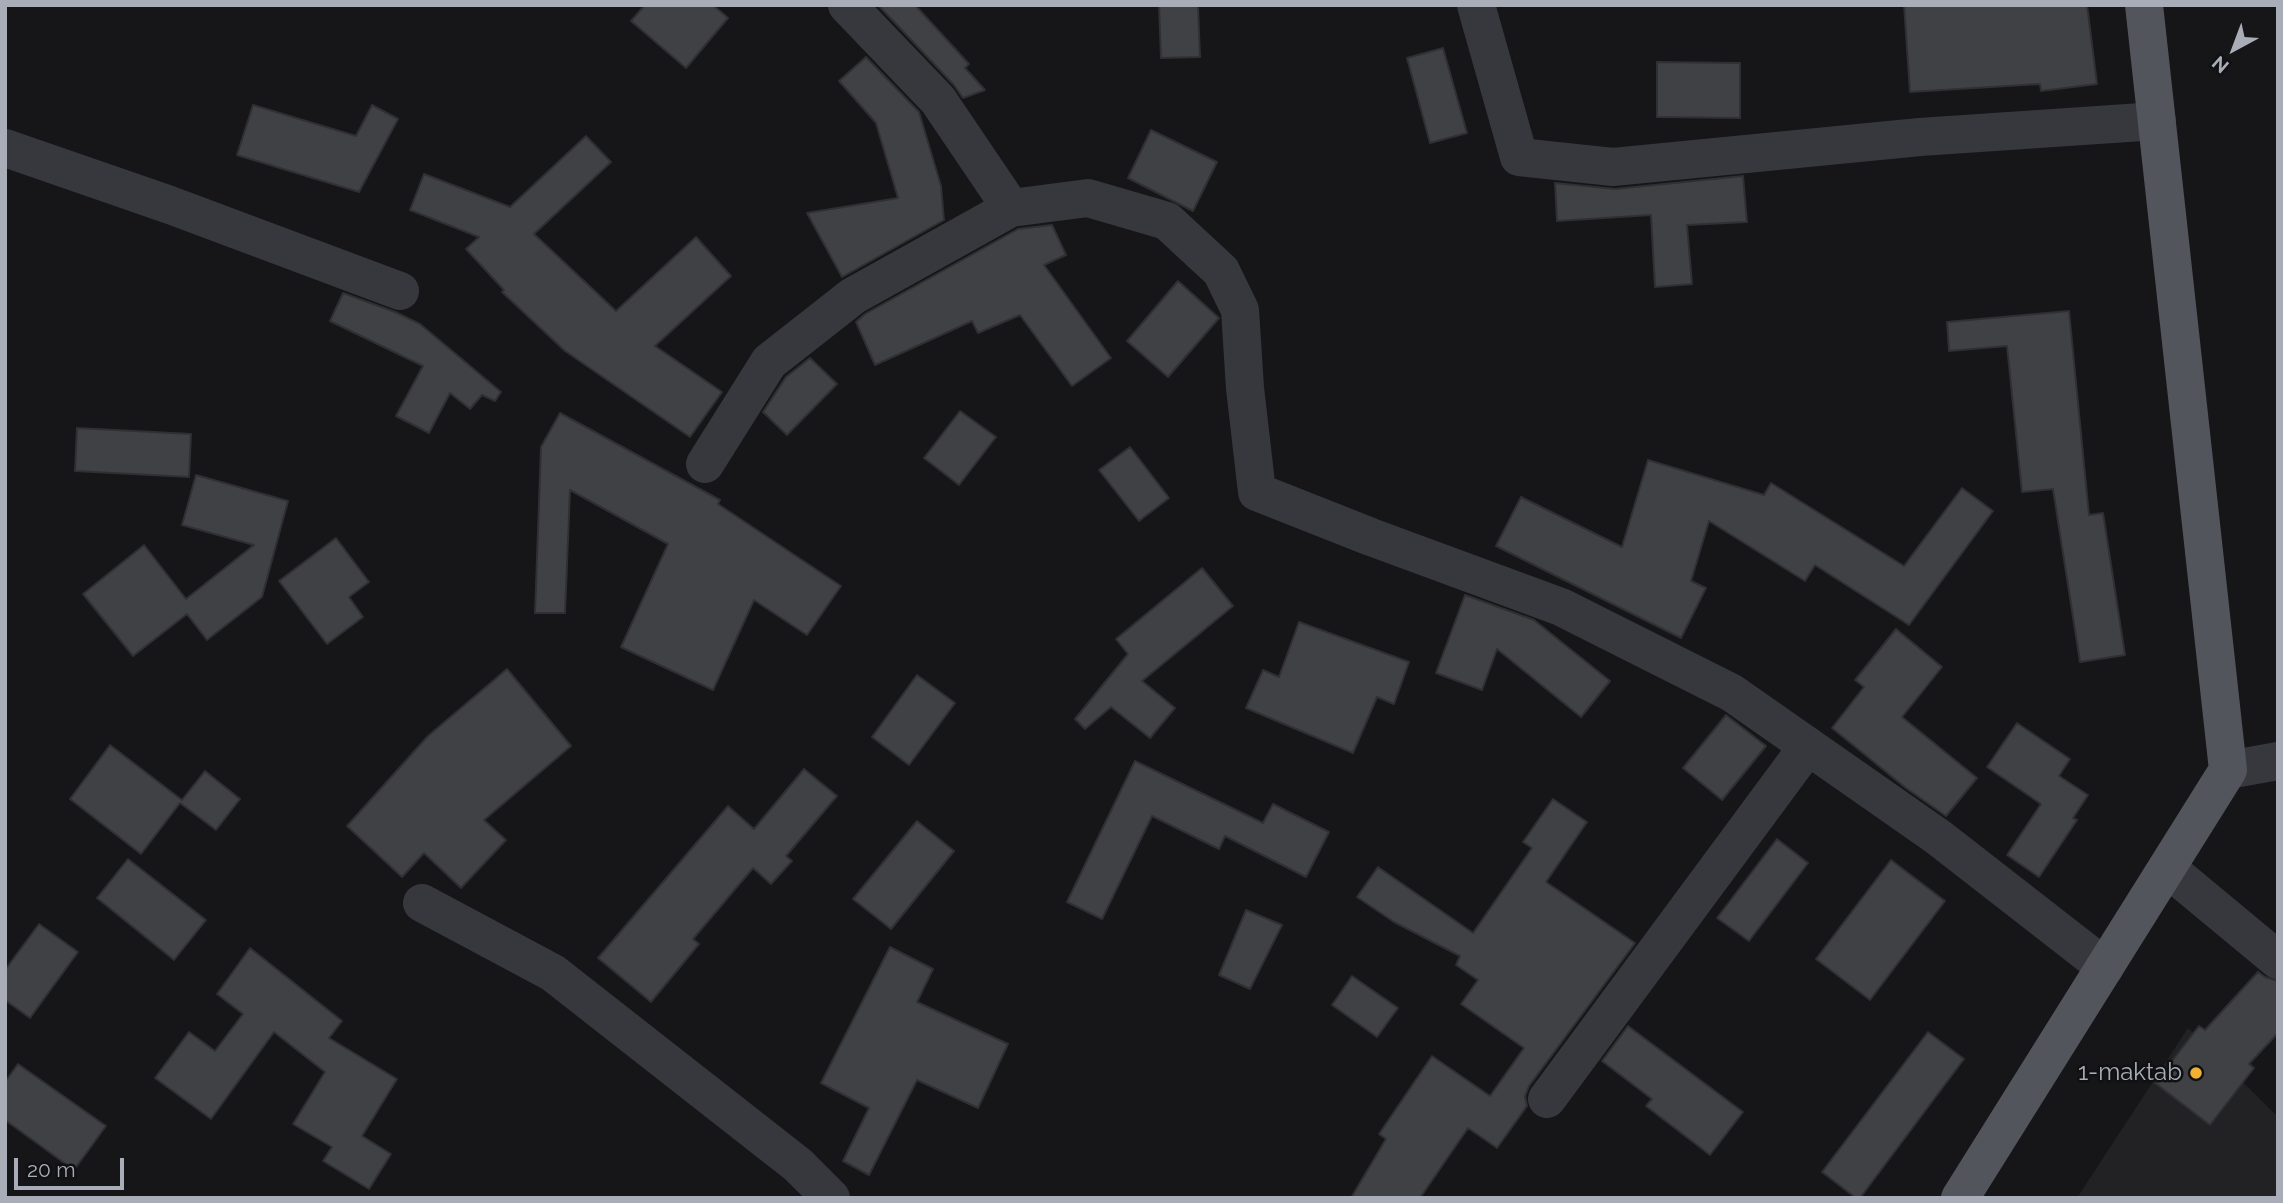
<!DOCTYPE html>
<style>
body{margin:0}
#map{position:relative;width:2283px;height:1203px;overflow:hidden;background:#161618;font-family:Raleway,sans-serif}
canvas{display:block}
.frame{position:absolute;inset:0;border:7px solid #a8adb8;pointer-events:none}
.north{position:absolute;left:2199px;top:14px;width:70px;height:70px;-webkit-text-stroke:5px #111113;paint-order:stroke;rotate:221deg;font-size:19px;font-weight:700;line-height:28px;text-align:center;color:#a8adb8}
.north::after{content:'';display:block;margin:auto;width:24px;height:32px;background:#a8adb8;clip-path:polygon(50% 0,100% 100%,50% 72%,0 100%)}
.scale{position:absolute;left:14px;top:1158px;width:110px;height:32px;box-sizing:border-box;border:4px solid #a8adb8;border-top:0;padding-left:9px;font-size:21px;line-height:24px;white-space:nowrap;color:#a8adb8;-webkit-text-stroke:5px #111113;paint-order:stroke}
</style>
<div id="map">
<canvas width="2283" height="1203"></canvas>
<div class="frame"></div>
<div class="north">N</div>
<div class="scale">20 m</div>
</div>
<script>
const g = document.querySelector('canvas').getContext('2d');
g.lineJoin = 'round';
function fillPath(path, color) {
  g.fillStyle = color;
  g.fill(path, 'evenodd');
}
function stroke(path, color, width, dash) {
  g.strokeStyle = color;
  g.lineWidth = width;
  g.lineCap = dash ? 'butt' : 'round';
  g.setLineDash(dash || []);
  g.stroke(path);
}
function label(font, color, halo, rows, align = 'center') {
  g.font = font + ' Raleway,sans-serif';
  g.lineWidth = 5;
  g.setLineDash([]);
  g.textBaseline = 'middle';
  g.strokeStyle = halo;
  g.fillStyle = color;
  for (const [text, x, y, turn = 0] of rows) {
    g.save();
    g.translate(x, y);
    g.rotate((+turn || 0) * Math.PI / 180);
    g.textAlign = isNaN(turn) ? turn : align;
    if (halo) g.strokeText(text, 0, 0);
    g.fillText(text, 0, 0);
    g.restore();
  }
}
fillPath(new Path2D(`
 M 2188,1028 L 2278,1117 L 2278,1198 L 2077,1198 Z`), '#222225');
const building = new Path2D(`
 M 645,5 L 713,5 L 728,18 L 686,68 L 631,21 Z
 M 878,5 L 915,5 L 969,64 L 965,68 L 985,90 L 963,98 L 954,85 Z
 M 1159,5 L 1198,5 L 1200,57 L 1161,58 Z
 M 1904,5 L 2087,5 L 2097,84 L 2041,91 L 2040,84 L 1910,92 Z
 M 1443,48 L 1467,133 L 1430,143 L 1407,58 Z
 M 866,57 L 919,112 L 941,186 L 944,220 L 842,277 L 807,213 L 898,198 L 876,123 L 839,81 Z
 M 1657,62 L 1740,63 L 1740,118 L 1657,117 Z
 M 253,105 L 356,136 L 372,105 L 398,119 L 359,192 L 237,155 Z
 M 1151,130 L 1217,162 L 1193,211 L 1128,178 Z
 M 586,136 L 611,162 L 534,234 L 616,311 L 696,237 L 731,276 L 655,346 L 722,392 L 690,437 L 565,351 L 502,292 L 504,290 L 466,249 L 479,237 L 410,210 L 424,174 L 510,207 Z
 M 1743,176 L 1747,222 L 1687,225 L 1692,284 L 1655,287 L 1651,215 L 1557,221 L 1555,183 L 1615,189 Z
 M 1052,225 L 1066,255 L 1044,265 L 1111,358 L 1072,386 L 1020,315 L 978,333 L 972,321 L 875,365 L 856,322 L 865,314 L 1018,229 Z
 M 1178,281 L 1219,318 L 1168,377 L 1127,341 Z
 M 343,293 L 395,312 L 420,324 L 501,392 L 495,401 L 482,395 L 470,409 L 450,393 L 429,433 L 396,416 L 423,366 L 330,321 Z
 M 2069,311 L 2089,515 L 2103,513 L 2125,655 L 2080,662 L 2053,489 L 2022,492 L 2007,346 L 1949,351 L 1947,322 Z
 M 810,358 L 837,384 L 787,435 L 763,412 L 786,377 Z
 M 960,411 L 996,437 L 959,485 L 924,458 Z
 M 560,413 L 720,500 L 718,504 L 841,586 L 807,635 L 754,600 L 713,690 L 621,647 L 668,544 L 570,490 L 565,613 L 535,613 L 541,447 Z
 M 77,428 L 191,434 L 189,477 L 75,471 Z
 M 1130,447 L 1169,498 L 1139,521 L 1099,470 Z
 M 1648,460 L 1764,495 L 1771,483 L 1904,566 L 1962,488 L 1993,511 L 1909,625 L 1815,565 L 1805,581 L 1709,521 L 1691,581 L 1706,588 L 1681,638 L 1496,546 L 1521,497 L 1622,547 Z
 M 196,475 L 288,501 L 262,597 L 207,640 L 187,614 L 133,656 L 83,594 L 144,545 L 186,599 L 254,545 L 182,525 Z
 M 336,538 L 369,582 L 349,597 L 363,617 L 327,644 L 279,581 Z
 M 1202,568 L 1233,606 L 1142,681 L 1175,708 L 1150,738 L 1111,707 L 1085,729 L 1075,719 L 1128,654 L 1116,639 Z
 M 1465,595 L 1534,620 L 1610,681 L 1581,717 L 1497,649 L 1482,690 L 1436,673 Z
 M 1299,622 L 1409,662 L 1394,704 L 1377,697 L 1353,753 L 1246,708 L 1263,670 L 1279,677 Z
 M 1896,629 L 1942,667 L 1902,717 L 1977,778 L 1946,816 L 1906,788 L 1832,728 L 1864,687 L 1855,680 Z
 M 507,669 L 571,746 L 484,820 L 506,840 L 461,888 L 424,853 L 402,877 L 347,826 L 428,736 Z
 M 917,675 L 955,703 L 909,765 L 872,737 Z
 M 1726,715 L 1766,746 L 1722,800 L 1683,768 Z
 M 2017,723 L 2070,759 L 2059,776 L 2088,795 L 2073,818 L 2077,820 L 2039,877 L 2007,855 L 2041,804 L 1987,767 Z
 M 110,745 L 182,800 L 205,771 L 240,799 L 216,830 L 180,803 L 141,854 L 70,799 Z
 M 1135,761 L 1263,823 L 1273,804 L 1329,832 L 1306,877 L 1225,836 L 1219,849 L 1152,816 L 1102,919 L 1067,902 Z
 M 804,769 L 837,796 L 786,856 L 792,861 L 771,884 L 753,868 L 693,939 L 699,944 L 651,1002 L 598,958 L 728,806 L 754,829 Z
 M 1553,799 L 1587,822 L 1546,882 L 1635,943 L 1529,1086 L 1525,1096 L 1527,1106 L 1497,1148 L 1468,1128 L 1420,1198 L 1351,1198 L 1386,1139 L 1379,1134 L 1432,1056 L 1490,1096 L 1524,1048 L 1461,1004 L 1478,980 L 1456,965 L 1460,956 L 1394,922 L 1357,897 L 1378,867 L 1473,933 L 1532,848 L 1523,842 Z
 M 917,821 L 954,851 L 891,929 L 853,899 Z
 M 1777,839 L 1808,863 L 1749,941 L 1717,918 Z
 M 128,859 L 206,920 L 174,960 L 97,898 Z
 M 1891,860 L 1945,901 L 1870,1000 L 1816,959 Z
 M 1246,910 L 1282,925 L 1250,989 L 1219,975 Z
 M 39,924 L 78,952 L 30,1018 L 5,1000 L 5,970 Z
 M 890,947 L 933,969 L 917,1002 L 1008,1044 L 978,1108 L 917,1080 L 869,1175 L 843,1161 L 869,1108 L 821,1083 Z
 M 250,948 L 342,1021 L 329,1038 L 397,1079 L 362,1136 L 391,1154 L 369,1189 L 323,1161 L 332,1147 L 293,1124 L 325,1072 L 274,1032 L 211,1119 L 155,1078 L 189,1032 L 215,1051 L 243,1014 L 217,994 Z
 M 2258,972 L 2265,977 L 2278,981 L 2278,1033 L 2249,1064 L 2254,1068 L 2210,1125 L 2155,1083 L 2199,1026 L 2205,1030 Z
 M 1352,976 L 1398,1008 L 1377,1037 L 1332,1005 Z
 M 1628,1026 L 1743,1112 L 1710,1155 L 1646,1106 L 1652,1099 L 1602,1061 Z
 M 1928,1032 L 1964,1059 L 1860,1198 L 1856,1198 L 1822,1172 Z
 M 18,1064 L 106,1126 L 74,1170 L 5,1120 L 5,1082 Z`);
fillPath(building, '#404145');
stroke(building, '#303034', 2);
stroke(new Path2D(`
 M 847,5 L 938,100 L 1011,208
 M 1476,5 L 1519,157 L 1613,167 L 1920,137 L 2157,121
 M 5,148 L 170,205 L 400,291
 M 705,464 L 769,362 L 853,296 L 1011,208 L 1088,198 L 1167,221 L 1221,271 L 1240,310 L 1245,388 L 1257,492 L 1371,537 L 1561,607 L 1732,693 L 1938,837 L 2105,967
 M 2228,770 L 2278,761
 M 2167,868 L 2278,960
 M 422,903 L 553,973 L 798,1165 L 831,1198
 M 1547,1099 L 1808,746`), '#37383d', 38);
stroke(new Path2D(`
 M 1960,1198 L 2228,770 L 2144,5`), '#53555c', 38);
for (const [x, y, r, color] of [
 [2196,1073,7,"#f2b134"]
]) {
  const dot = new Path2D();
  dot.arc(x, y, r, 0, 2 * Math.PI);
  g.fillStyle = color;
  g.fill(dot);
  stroke(dot, '#111113', 2.5);
}
label('24px', '#a8adb8', '#111113', [
 ["1-maktab",2182,1073]
], 'right');
</script>
